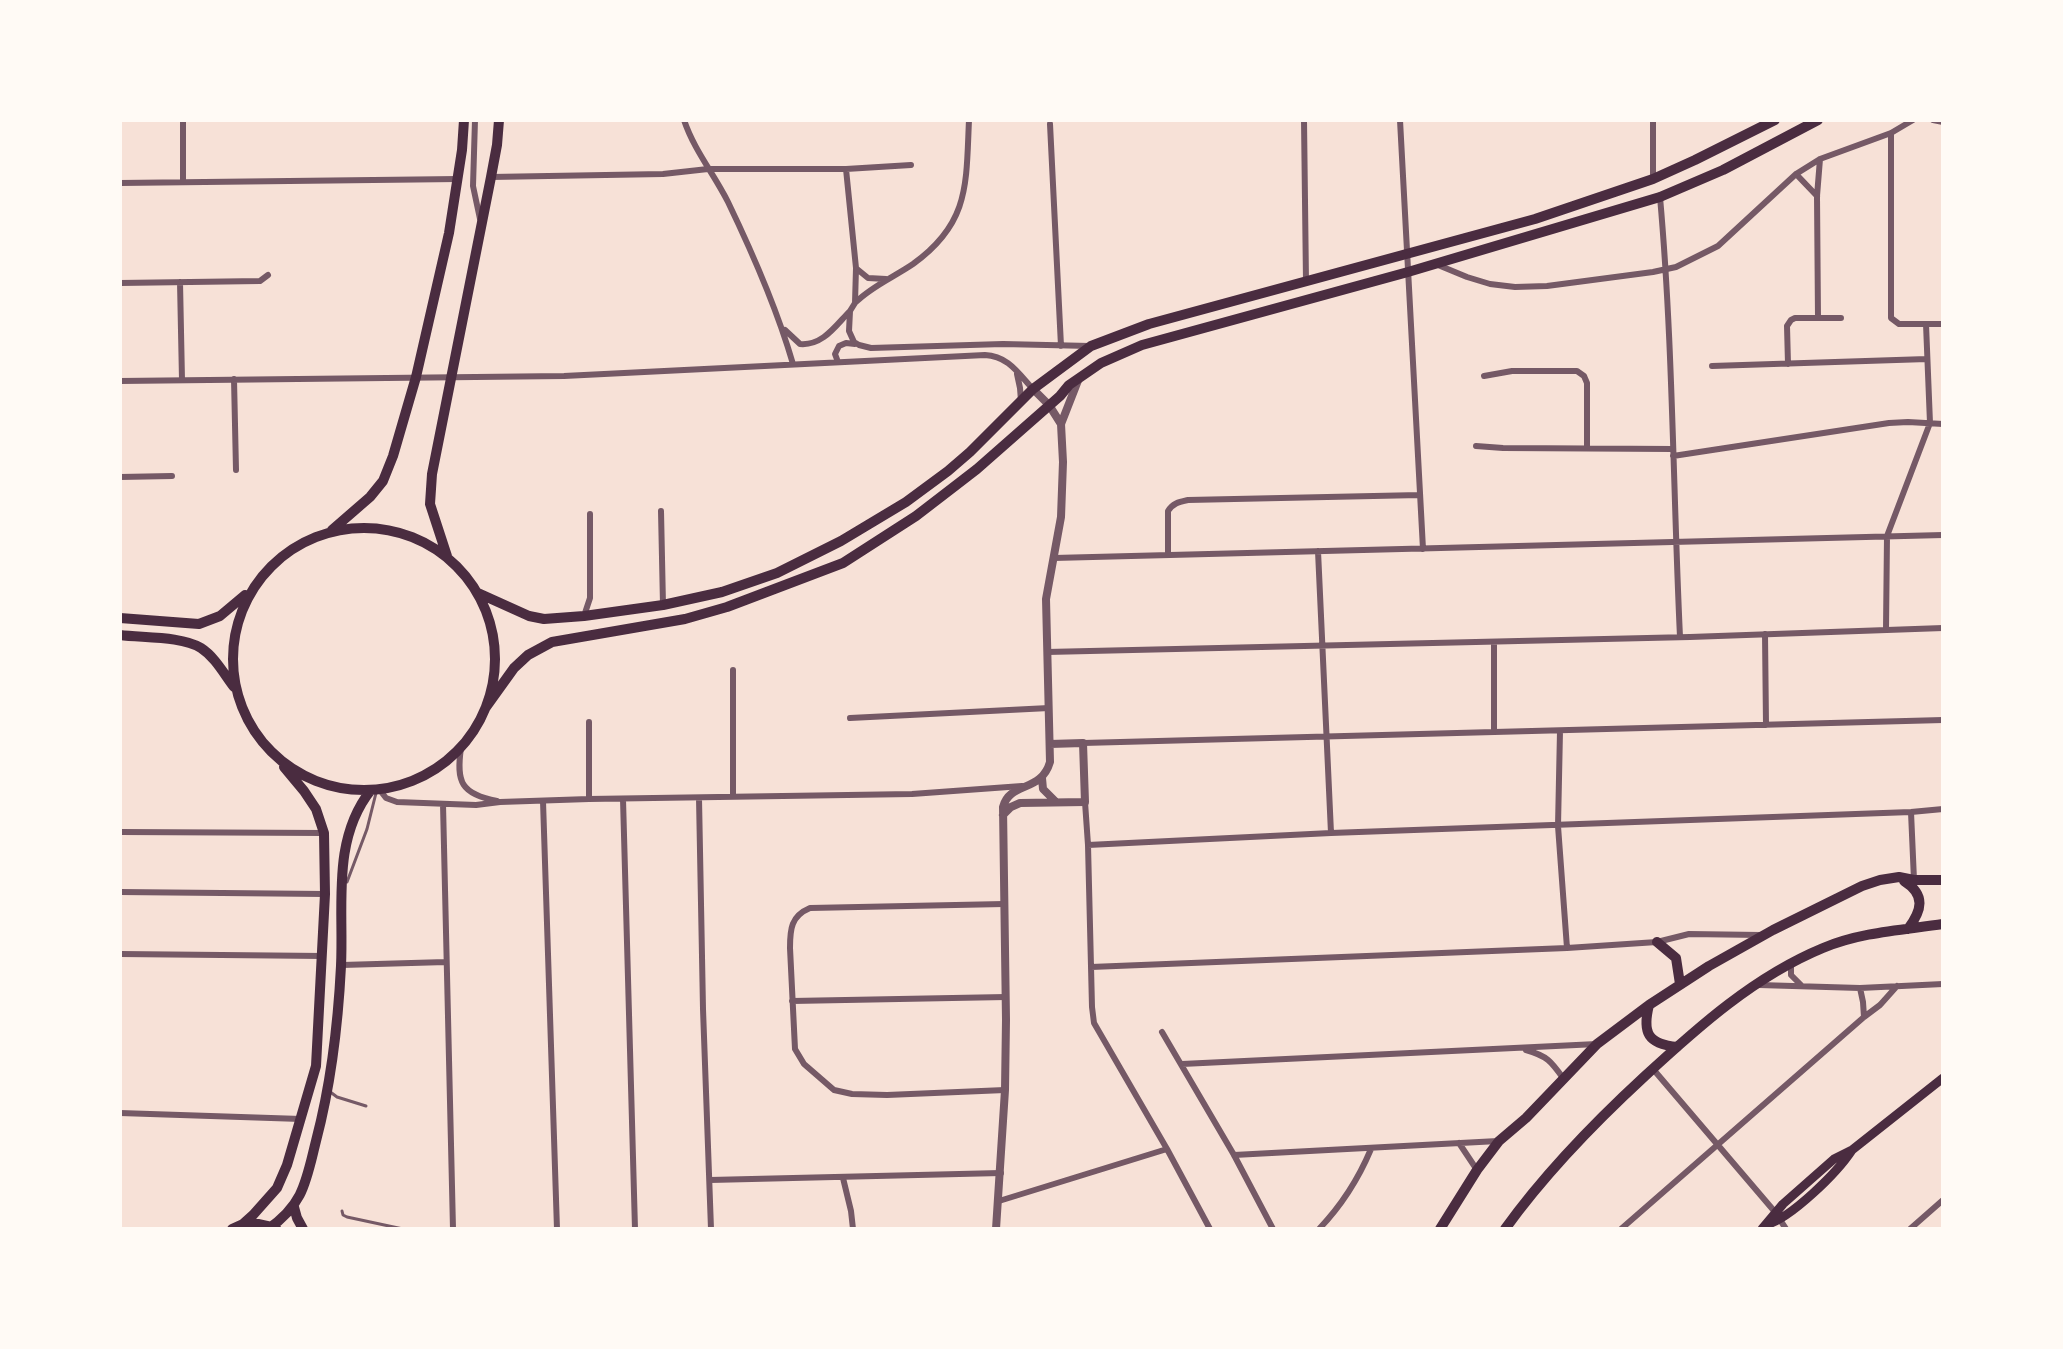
<!DOCTYPE html>
<style>
body{margin:0}
#map{position:relative;width:2063px;height:1349px;overflow:hidden;background:#f7e1d7;font-family:Jost,sans-serif}
canvas{display:block}
.frame{position:absolute;inset:0;border:122px solid #fffaf5;pointer-events:none}
</style>
<div id="map">
<canvas width="2063" height="1349"></canvas>
<div class="frame"></div>
</div>
<script>
const g = document.querySelector('canvas').getContext('2d');
g.lineJoin = 'round';
function stroke(path, color, width, dash) {
  g.strokeStyle = color;
  g.lineWidth = width;
  g.lineCap = dash ? 'butt' : 'round';
  g.setLineDash(dash || []);
  g.stroke(path);
}
stroke(new Path2D(`
 M 347,882 L 367,829 L 377,789
 M 329,1091 L 337,1097 L 366,1106
 M 342,1211 L 343,1215 L 347,1217 L 403,1229`), '#755966', 3);
stroke(new Path2D(`
 M 183,120 L 183,182
 M 475,120 L 473,186 L 480,219
 M 684,120 C 694,150 714,174 728,202 C 753,254 777,309 793,364
 M 1304,120 L 1306,282
 M 1400,120 L 1423,549
 M 1653,120 L 1653,179
 M 1933,120 L 1943,122
 M 1050,124 L 1061,346
 M 1891,133 L 1891,318 L 1899,324 L 1943,324
 M 846,169 L 856,268 L 855,303 L 850,311 L 849,331 L 854,342 L 859,345 L 871,348 L 1003,344 L 1090,346
 M 1796,174 L 1817,196
 M 491,177 L 663,174 L 708,169 L 846,169 L 911,165
 M 120,183 L 458,179
 M 1660,197 C 1673,343 1673,490 1680,637
 M 1438,265 L 1467,277 L 1490,284 L 1515,287 L 1547,286 L 1653,272 L 1676,267 L 1718,246 L 1796,174 L 1820,159 L 1891,133 L 1913,120
 M 857,269 L 868,278 L 886,279
 M 180,282 L 182,380
 M 120,283 L 260,281 L 268,275
 M 856,302 C 872,286 894,277 913,264 C 970,223 966,184 969,120
 M 1818,318 L 1817,196 L 1820,159
 M 785,330 L 800,344 C 823,346 836,325 850,311
 M 838,362 L 835,354 L 839,346 L 846,343 L 855,344
 M 1788,364 L 1787,326 L 1791,320 L 1795,318 L 1841,318
 M 1712,366 L 1927,359
 M 1017,374 L 1020,388 L 1021,401
 M 1484,376 L 1512,371 L 1577,371 L 1584,376 L 1587,383 L 1587,448
 M 234,379 L 236,470
 M 120,381 L 564,376 L 985,355 C 1008,356 1018,373 1033,389
 M 1476,446 L 1503,448 L 1673,449
 M 1673,456 L 1889,423 L 1908,422 L 1943,424
 M 120,477 L 172,476
 M 661,511 L 663,605
 M 1318,551 L 1331,833
 M 1168,555 L 1168,511 C 1173,503 1179,502 1188,500 L 1420,495
 M 1054,558 L 1943,535
 M 584,616 L 590,598 L 590,514
 M 1886,629 L 1887,536 L 1930,423 L 1926,324
 M 1765,634 L 1766,725
 M 1494,642 L 1494,732
 M 1047,652 L 1690,637 L 1943,628
 M 733,670 L 733,796
 M 850,718 L 1049,708
 M 1560,731 L 1558,826 L 1567,948
 M 1083,743 L 1943,720
 M 461,748 C 456,782 461,794 497,801
 M 379,789 L 386,798 L 397,802 L 476,805 L 500,802 L 589,799 L 912,794 L 1022,786
 M 699,798 L 703,1009 L 711,1229
 M 589,799 L 589,722
 M 623,799 L 635,1229
 M 543,801 L 557,1229
 M 1085,802 L 1088,845 L 1092,1007 L 1094,1023 L 1167,1149 L 1210,1229
 M 443,804 L 453,1229
 M 1911,812 L 1914,880
 M 120,832 L 324,833
 M 1088,845 L 1331,833 L 1911,812 L 1943,809
 M 120,892 L 324,894
 M 1004,904 L 810,908 C 791,916 790,929 790,948 L 795,1049 L 804,1064 L 834,1090 L 852,1094 L 887,1095 L 1005,1090
 M 120,954 L 323,956
 M 1791,963 L 1791,975 L 1802,986
 M 342,965 L 446,962
 M 1091,967 L 1567,948 L 1657,942 L 1689,934 L 1761,935
 M 1759,985 L 1860,988 L 1943,984
 M 1860,988 L 1863,1002 L 1864,1017
 M 792,1001 L 1006,997
 M 1162,1032 L 1234,1155 L 1273,1229
 M 1526,1050 C 1547,1056 1551,1061 1563,1078
 M 1182,1064 L 1597,1044
 M 1653,1069 L 1775,1212 L 1786,1229
 M 120,1113 L 301,1119
 M 1459,1143 L 1477,1170
 M 1234,1155 L 1498,1141
 M 843,1178 L 851,1211 L 853,1229
 M 710,1180 L 1001,1173
 M 999,1201 L 1167,1149
 M 1319,1229 C 1342,1205 1358,1180 1371,1149
 M 1621,1229 L 1864,1017 L 1880,1005 L 1897,986
 M 1910,1229 L 1943,1200`), '#755966', 6);
stroke(new Path2D(`
 M 1033,389 L 1049,405 L 1061,424
 M 1042,778 L 1043,789 L 1056,802
 M 1003,815 L 1011,807 L 1020,803 L 1085,802 L 1083,743 L 1050,744
 M 996,1229 L 1005,1090 L 1006,1020 L 1003,807 C 1010,781 1041,793 1050,762 L 1046,599 L 1061,517 L 1063,462 L 1061,424 L 1079,378`), '#755966', 8);
stroke(new Path2D(`
 M 1766,1225 C 1791,1218 1837,1173 1852,1150
 M 1762,1229 L 1783,1204 L 1834,1159 L 1852,1150 L 1943,1078`), '#4a2c40', 9);
stroke(new Path2D(`
 M233 659a131 131 0 1 1 262 0a131 131 0 1 1-262 0Z
 M 332,530 L 370,497 L 383,481 L 393,456 L 416,377 L 449,233 L 462,150 L 464,120
 M 447,556 L 430,504 L 432,474 L 491,177 L 497,145 L 499,120
 M 478,593 L 529,616 L 544,619 L 584,616 L 663,605 L 722,592 L 777,573 L 841,541 L 906,502 L 948,471 L 970,452 L 1033,389 L 1091,346 L 1149,324 L 1535,219 L 1653,179 L 1695,160 L 1775,120
 M 120,618 L 199,624 L 220,616 L 245,595
 M 120,635 C 143,638 182,636 201,648 C 215,657 224,674 234,687
 M 486,707 L 514,668 L 528,655 L 552,642 L 685,619 L 727,607 L 843,563 L 916,516 L 955,486 L 977,469 L 1060,396 L 1069,385 L 1101,363 L 1142,345 L 1408,272 L 1660,197 L 1723,170 L 1818,120
 M 1904,881 C 1926,895 1922,910 1908,929
 M 1657,942 L 1676,958 L 1680,984
 M 1649,1005 C 1642,1033 1648,1044 1677,1047
 M 294,1207 L 297,1218 L 303,1229
 M 243,1224 L 258,1224 L 276,1228
 M 232,1229 L 243,1224 L 253,1215 L 277,1188 L 287,1165 L 316,1066 L 325,894 L 324,833 L 316,809 L 304,791 L 284,767
 M 268,1229 C 304,1204 306,1181 316,1141 C 331,1084 338,1026 341,966 C 344,907 331,840 371,790
 M 1440,1229 L 1477,1170 L 1499,1141 L 1526,1118 L 1597,1044 L 1649,1005 L 1709,966 L 1773,930 L 1862,886 L 1880,880 L 1899,877 L 1914,880 L 1943,880
 M 1505,1229 C 1546,1172 1594,1123 1645,1076 C 1698,1027 1755,976 1823,948 C 1861,932 1903,930 1943,924`), '#4a2c40', 10);
</script>
